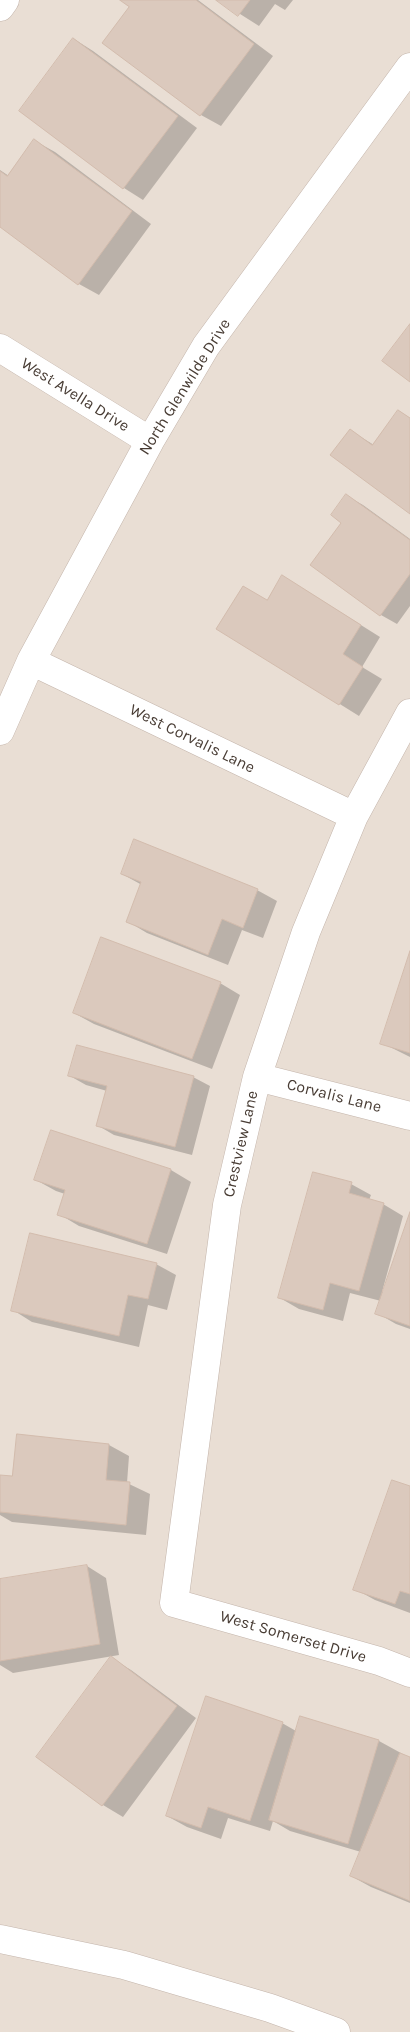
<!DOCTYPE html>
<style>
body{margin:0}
canvas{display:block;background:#f5ede6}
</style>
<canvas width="410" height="2032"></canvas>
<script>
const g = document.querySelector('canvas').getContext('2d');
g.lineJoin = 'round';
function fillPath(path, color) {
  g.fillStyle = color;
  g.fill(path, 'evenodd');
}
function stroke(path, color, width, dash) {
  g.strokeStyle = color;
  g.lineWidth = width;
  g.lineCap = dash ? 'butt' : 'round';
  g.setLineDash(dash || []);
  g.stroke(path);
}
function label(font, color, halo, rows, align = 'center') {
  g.font = font + ' Karla,sans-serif';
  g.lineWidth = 4;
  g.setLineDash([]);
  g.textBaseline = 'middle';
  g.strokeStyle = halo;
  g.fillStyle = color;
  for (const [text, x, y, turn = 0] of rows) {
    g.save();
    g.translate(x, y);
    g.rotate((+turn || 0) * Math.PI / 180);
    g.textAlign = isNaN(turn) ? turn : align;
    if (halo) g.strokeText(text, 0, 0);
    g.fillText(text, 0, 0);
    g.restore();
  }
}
fillPath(new Path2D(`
 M 0,0 L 410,0 L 410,2032 L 0,2032 Z`), '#e9ded4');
fillPath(new Path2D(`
 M 122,0 L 198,0 L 273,56 L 221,126 L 201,115 L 131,7 Z
 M 218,0 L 293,0 L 285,10 L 275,4 L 259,26 Z
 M 74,39 L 93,51 L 197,128 L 143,200 L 124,188 L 21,111 Z
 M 35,141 L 55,152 L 151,224 L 99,295 L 79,284 L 0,226 L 0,170 L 9,176 Z
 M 399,411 L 410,418 L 410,513 L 351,431 L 374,445 Z
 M 347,496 L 363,505 L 410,539 L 410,606 L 397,624 L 381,615 L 343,522 Z
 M 302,588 L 380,637 L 362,667 L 382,679 L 359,716 L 218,628 L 268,602 Z
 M 122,874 L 257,890 L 277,901 L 263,938 L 242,930 L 228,965 L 147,933 L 127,921 L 142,885 Z
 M 410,955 L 410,1057 L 382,1043 Z
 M 220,983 L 240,995 L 212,1069 L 94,1024 L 74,1013 Z
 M 70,1076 L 193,1077 L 210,1086 L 192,1155 L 114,1135 L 97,1125 L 107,1091 L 86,1085 Z
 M 52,1132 L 171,1170 L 191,1182 L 167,1254 L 79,1226 L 59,1214 L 65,1194 L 56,1191 L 36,1180 Z
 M 351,1184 L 371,1195 L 369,1200 L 383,1204 L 403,1216 L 382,1292 L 384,1292 L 410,1215 L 410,1329 L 396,1324 L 377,1313 L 381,1301 L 350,1293 L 343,1321 L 299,1309 L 280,1298 Z
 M 156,1264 L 176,1275 L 167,1310 L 148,1305 L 139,1347 L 32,1322 L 13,1310 Z
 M 18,1435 L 109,1445 L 129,1456 L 127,1483 L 150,1494 L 146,1535 L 12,1522 L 0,1515 L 0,1476 L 14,1478 Z
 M 410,1488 L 410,1613 L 375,1600 L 355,1589 Z
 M 87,1566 L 106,1578 L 119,1655 L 13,1673 L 0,1665 L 0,1580 Z
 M 111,1658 L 131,1670 L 196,1718 L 123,1817 L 103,1805 L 38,1757 Z
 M 301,1717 L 379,1741 L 410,1758 L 410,1903 L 371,1887 L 351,1876 L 361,1852 L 290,1831 L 273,1821 L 270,1831 L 228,1818 L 221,1839 L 187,1827 L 167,1816 L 282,1723 L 296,1731 Z`), '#0003');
const building = new Path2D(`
 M 120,0 L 196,0 L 254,44 L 200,116 L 102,43 L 129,7 Z
 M 216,0 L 250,0 L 238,16 Z
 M 73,38 L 178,116 L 123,189 L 19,111 Z
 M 34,139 L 132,211 L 78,285 L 0,227 L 0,171 L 7,176 Z
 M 410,324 L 410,382 L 382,361 Z
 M 398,410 L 410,418 L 410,514 L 330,455 L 350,429 L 372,445 Z
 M 346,494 L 410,540 L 410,574 L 380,616 L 310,565 L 341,523 L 331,515 Z
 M 282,575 L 361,625 L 343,654 L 363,667 L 339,705 L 216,629 L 243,586 L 267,600 Z
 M 134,839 L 258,889 L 243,928 L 222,919 L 208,955 L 126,922 L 141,882 L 121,874 Z
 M 101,937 L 221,982 L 192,1059 L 73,1013 Z
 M 410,951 L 410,1053 L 380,1044 Z
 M 77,1045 L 194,1076 L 175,1147 L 96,1126 L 107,1086 L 68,1076 Z
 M 51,1130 L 171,1169 L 147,1244 L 57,1215 L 65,1190 L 34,1180 Z
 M 313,1172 L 352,1182 L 349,1193 L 384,1203 L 359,1291 L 330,1283 L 323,1310 L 278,1298 Z
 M 410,1212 L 410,1326 L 375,1314 Z
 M 30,1233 L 157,1263 L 148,1299 L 128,1295 L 119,1336 L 11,1311 Z
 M 17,1434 L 109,1444 L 106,1480 L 130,1482 L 126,1525 L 0,1512 L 0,1475 L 12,1476 Z
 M 392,1480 L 410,1486 L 410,1594 L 400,1591 L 395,1604 L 353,1590 Z
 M 87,1565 L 100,1644 L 0,1661 L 0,1579 Z
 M 111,1656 L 177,1706 L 102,1806 L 36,1757 Z
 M 206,1696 L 283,1722 L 250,1821 L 208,1807 L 201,1828 L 166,1816 Z
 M 300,1716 L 379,1740 L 348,1844 L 269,1820 Z
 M 400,1753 L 410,1757 L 410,1901 L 350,1876 Z`);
fillPath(building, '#dbc9bd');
stroke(building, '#d3bcad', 1);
const minor = new Path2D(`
 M 0,7 L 5,0
 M 0,348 L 150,441
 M 31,661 L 354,816
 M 410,713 L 354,816 L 306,932 L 257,1077 L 227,1205 L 174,1603 L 379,1661 L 410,1673
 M 0,731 L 31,661 L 150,441 L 206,346 L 410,67
 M 257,1077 L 410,1116
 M 0,1939 L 124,1965 L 270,2008 L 336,2032`);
stroke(minor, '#c4b5ab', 29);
stroke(minor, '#fff', 28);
label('16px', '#483c34', '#fff', [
 ["North Glenwilde Drive",185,387,-58],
 ["West Avella Drive",75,395,32],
 ["West Corvalis Lane",192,739,26],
 ["Corvalis Lane",334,1096,14],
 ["Crestview Lane",241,1144,-77],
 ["West Somerset Drive",293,1637,16]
]);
</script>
